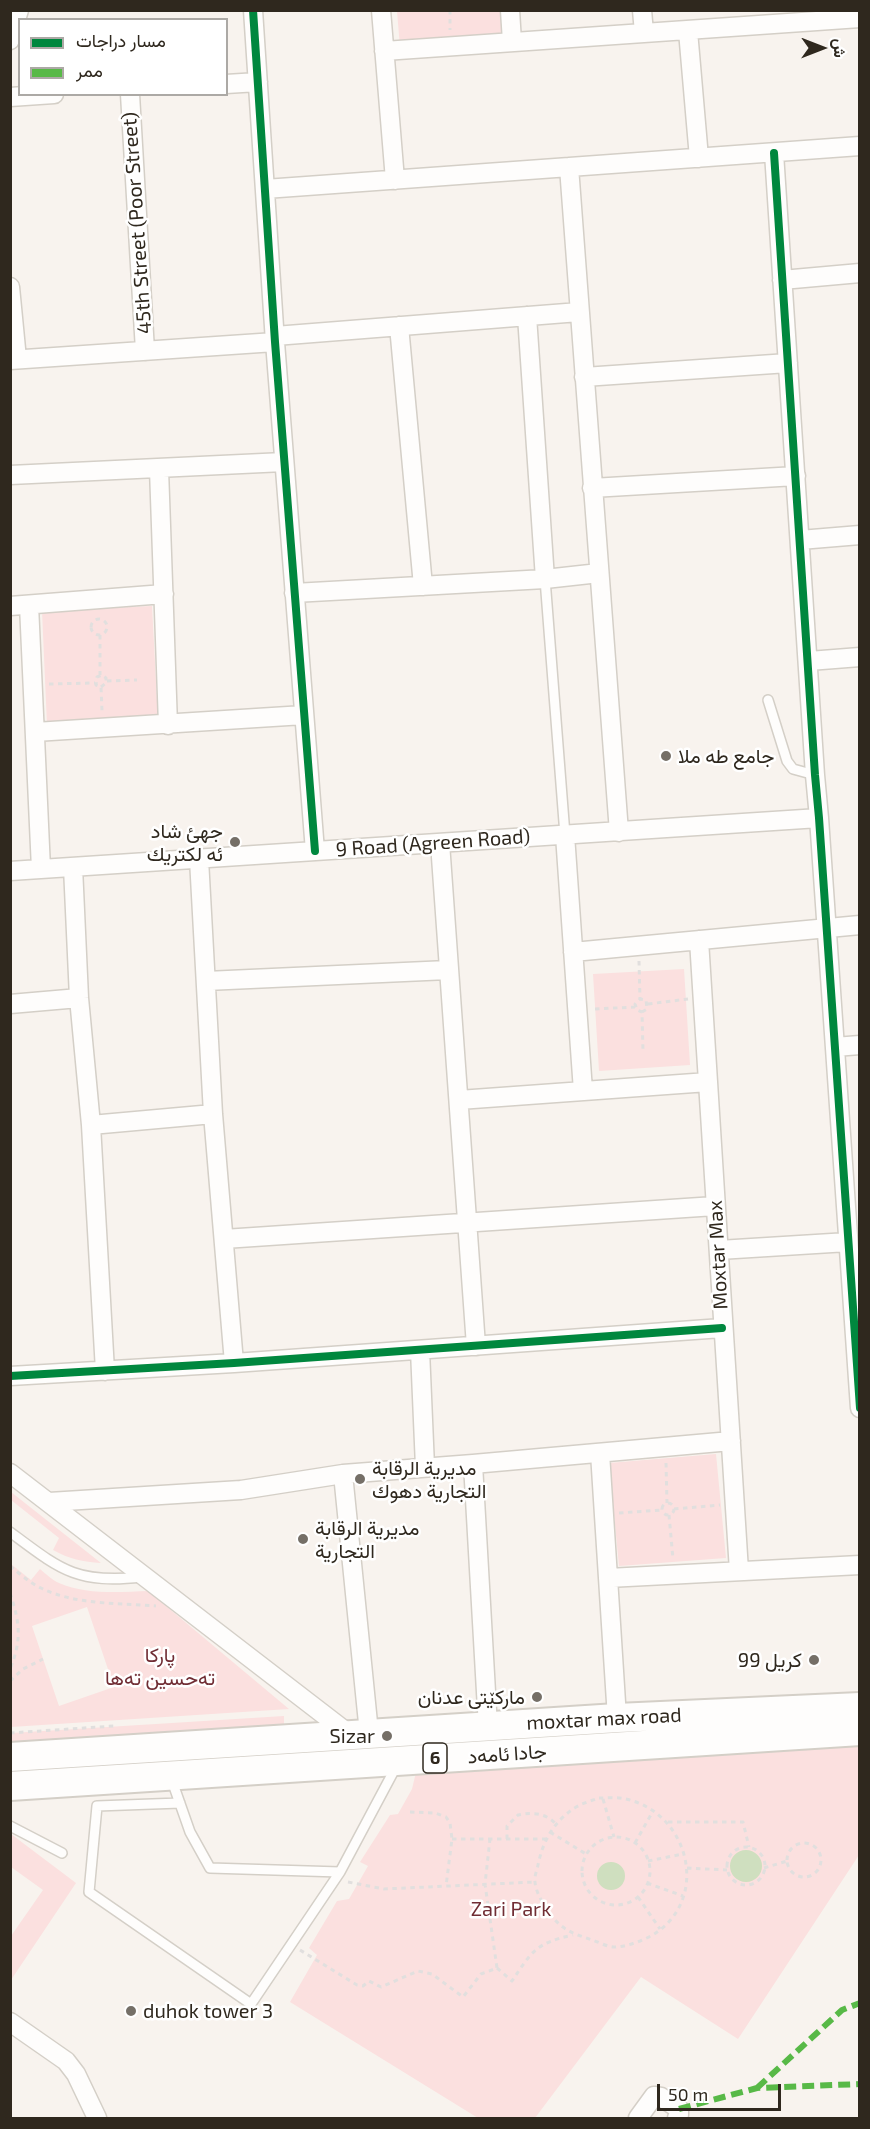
<!DOCTYPE html>
<meta charset="utf-8">
<style>
body{margin:0}
#map{position:relative;width:870px;height:2129px;overflow:hidden;background:#f8f3ee;font-family:"Exo 2",Vazirmatn,sans-serif}
canvas{display:block}
.frame{position:absolute;inset:0;border:12px solid #2f281e;pointer-events:none}
.legend{position:absolute;left:18px;top:18px;width:210px;height:78px;box-sizing:border-box;background:#fff;border:2px solid #aca9a5;margin:0;padding:8px 10px;list-style:none;font-size:18px;color:#2f281e}
.legend li{display:flex;align-items:center;gap:12px;height:30px}
.legend b{width:30px;border:2px solid #aca9a5}
.north{position:absolute;left:792px;top:18px;width:60px;height:60px;-webkit-text-stroke:4px #fff;paint-order:stroke;rotate:90deg;font-size:16px;font-weight:700;line-height:24px;text-align:center;color:#2f281e}
.north::after{content:'';display:block;margin:auto;width:21px;height:27px;background:#2f281e;clip-path:polygon(50% 0,100% 100%,50% 72%,0 100%)}
.scale{position:absolute;left:657px;top:2084px;width:124px;height:27px;box-sizing:border-box;border:3px solid #2f281e;border-top:0;padding-left:8px;font-size:18px;line-height:21px;white-space:nowrap;color:#2f281e;-webkit-text-stroke:4px #fff;paint-order:stroke}
</style>
<div id="map">
<canvas width="870" height="2129"></canvas>
<div class="frame"></div>
<ul class="legend">
<li><b style="height:8px;background:#00873e"></b>مسار دراجات</li>
<li><b style="height:8px;background:#58b947"></b>ممر</li>
</ul>
<div class="north">ش</div>
<div class="scale">50 m</div>
</div>
<script>
const g = document.querySelector('canvas').getContext('2d');
g.lineJoin = 'round';
function fillPath(path, color) {
  g.fillStyle = color;
  g.fill(path, 'evenodd');
}
function stroke(path, color, width, dash) {
  g.strokeStyle = color;
  g.lineWidth = width;
  g.lineCap = dash ? 'butt' : 'round';
  g.setLineDash(dash || []);
  g.stroke(path);
}
function label(font, color, halo, rows, align = 'center') {
  g.font = font + ' "Exo 2",Vazirmatn,sans-serif';
  g.lineWidth = 5;
  g.setLineDash([]);
  g.textBaseline = 'middle';
  g.strokeStyle = halo;
  g.fillStyle = color;
  for (const [text, x, y, turn = 0] of rows) {
    g.save();
    g.translate(x, y);
    g.rotate((+turn || 0) * Math.PI / 180);
    g.textAlign = isNaN(turn) ? turn : align;
    if (halo) g.strokeText(text, 0, 0);
    g.fillText(text, 0, 0);
    g.restore();
  }
}
fillPath(new Path2D(`
 M 397,11 L 502,11 L 504,39 L 400,47 Z
 M 152,606 L 158,720 L 47,725 L 42,611 Z
 M 684,969 L 690,1065 L 599,1071 L 593,974 Z
 M 716,1454 L 726,1558 L 619,1566 L 609,1463 Z
 M 11,1492 L 101,1563 C 83,1562 69,1559 53,1550 L 59,1538 L 11,1500 Z
 M 11,1564 L 31,1580 L 40,1569 C 46,1574 52,1580 59,1583 C 86,1595 120,1592 148,1591 L 289,1709 L 11,1727 ZM 87,1607 L 114,1687 L 59,1706 L 32,1626 Z
 M 284,1716 L 284,1728 L 11,1745 L 11,1733 Z
 M 859,1743 L 859,1855 L 738,2039 L 641,1977 L 535,2118 L 478,2118 L 290,2002 L 317,1955 L 309,1948 L 337,1901 L 349,1899 L 368,1866 L 360,1862 L 390,1815 L 398,1814 L 412,1789 L 417,1768 Z
 M 11,1834 L 76,1883 L 11,1980 L 11,1936 L 43,1890 L 11,1867 Z`), '#fbe0df');
fillPath(new Path2D(`
 M730 1866a16 16 0 1 1 32 0a16 16 0 1 1-32 0Z
 M597 1876a14 14 0 1 1 28 0a14 14 0 1 1-28 0Z`), '#cfdfbf');
const lane = new Path2D(`
 M 545,579 L 565,835
 M 768,700 L 787,761 L 793,769 L 815,775
 M 10,1532 C 61,1570 76,1584 142,1577
 M 171,1778 L 190,1832 L 210,1868 L 340,1872 L 397,1765
 M 180,1803 L 97,1806 L 89,1892 L 251,2004 L 340,1872
 M 10,1826 L 62,1853`);
const street = new Path2D(`
 M 253,10 L 275,342 L 315,851
 M 381,10 L 395,180
 M 510,10 L 512,42
 M 642,10 L 644,33
 M 688,31 L 699,158
 M 10,40 L 19,10
 M 384,51 L 860,18
 M 226,84 L 258,82
 M 130,94 L 145,351
 M 10,97 L 54,94
 M 774,153 L 815,775 L 819,818 L 860,1408
 M 569,167 L 619,832
 M 265,189 L 860,146
 M 782,280 L 860,273
 M 10,287 L 17,359
 M 527,316 L 545,579
 M 399,326 L 423,586
 M 275,336 L 579,312
 M 10,360 L 275,342
 M 584,377 L 788,363
 M 159,469 L 168,725
 M 10,475 L 284,462
 M 592,488 L 796,476
 M 800,540 L 860,535
 M 294,593 L 545,579 L 599,573
 M 29,605 L 41,869
 M 10,606 L 164,594
 M 809,661 L 860,657
 M 35,732 L 304,715
 M 565,835 L 583,1091
 M 440,843 L 476,1346
 M 199,859 L 213,1114 L 234,1363
 M 73,867 L 79,998 L 91,1125 L 105,1371
 M 10,871 L 819,818
 M 699,940 L 739,1571
 M 573,952 L 860,925
 M 206,981 L 448,970
 M 10,1004 L 79,998
 M 835,1047 L 860,1045
 M 459,1100 L 708,1082
 M 91,1125 L 213,1114
 M 224,1239 L 715,1206
 M 719,1250 L 848,1242
 M 420,1350 L 425,1467
 M 10,1376 L 234,1363 L 722,1328
 M 600,1453 L 617,1718
 M 473,1464 L 488,1727
 M 10,1473 L 349,1734
 M 343,1474 L 369,1733
 M 49,1502 L 241,1490 L 343,1474 L 473,1464 L 731,1441
 M 608,1578 L 860,1565
 M 10,2022 L 66,2061 L 76,2074 L 97,2118
 M 638,2118 L 654,2096 L 661,2097 L 679,2109 L 679,2115 L 677,2118`);
const primary = new Path2D(`
 M 10,1757 L 617,1718 L 860,1707
 M 10,1786 L 860,1731`);
stroke(lane, '#d4cfc7', 12);
stroke(street, '#d4cfc7', 21);
stroke(primary, '#d4cfc7', 32);
stroke(new Path2D(`
 M 450,10 L 450,30
 M91 627a8 8 0 1 1 16 0a8 8 0 1 1-16 0Z
 M 100,635 L 100,675
 M 107,681 L 137,680
 M 49,684 L 95,683
 M 101,687 L 106,683 L 106,678 L 102,675 L 97,677 L 96,685 L 101,687 L 102,711
 M 639,961 L 640,999
 M 648,1004 L 688,999
 M 595,1009 L 635,1007
 M 642,1012 L 647,1009 L 646,1000 L 640,999 L 635,1004 L 637,1010 L 642,1012 L 643,1052
 M 666,1463 L 667,1503
 M662 1509a6 6 0 1 1 12 0a6 6 0 1 1-12 0Z
 M 674,1509 L 720,1505
 M 619,1513 L 662,1510
 M 669,1515 L 673,1559
 M 10,1566 C 20,1574 30,1583 41,1588 C 75,1605 119,1603 156,1606
 M 10,1593 C 20,1623 22,1640 10,1669
 M 10,1681 L 23,1669 L 43,1659
 M 10,1733 L 114,1726
 M 599,1798 C 607,1798 617,1797 626,1799 C 692,1814 711,1904 649,1937 C 638,1942 626,1947 614,1947 C 607,1947 599,1942 592,1940 C 572,1933 561,1930 548,1911 C 543,1903 536,1893 535,1882 C 534,1877 537,1870 538,1865 C 543,1841 553,1823 573,1809 C 580,1804 590,1801 599,1798 Z
 M 603,1799 L 614,1837
 M 410,1812 L 435,1813 L 446,1817 L 450,1823 L 452,1839 L 446,1886
 M 668,1822 L 743,1822 L 749,1847
 M 550,1832 L 586,1854
 M582 1871a34 34 0 1 1 68 0a34 34 0 1 1-68 0Z
 M 452,1839 L 546,1839
 M 507,1839 L 507,1826 L 518,1815 C 532,1812 545,1813 555,1823
 M 635,1843 L 653,1811
 M787 1860a17 17 0 1 1 34 0a17 17 0 1 1-34 0Z
 M727 1866a19 19 0 1 1 38 0a19 19 0 1 1-38 0Z
 M 648,1861 L 683,1854
 M 687,1868 L 727,1870
 M 764,1868 L 787,1861
 M 348,1882 L 384,1889 L 535,1882
 M 647,1883 L 683,1896
 M 638,1897 L 660,1929
 M 300,1950 L 357,1985 L 363,1986 L 369,1981 L 381,1987 L 418,1971 L 432,1974 L 463,1997 L 481,1974 L 497,1968 L 485,1884 L 490,1839
 M 497,1968 L 512,1981 C 532,1951 536,1943 573,1935`), '#e1dfde', 3, [4.5, 4.5]);
stroke(lane, '#fefdfc', 9);
stroke(street, '#fefdfc', 18);
stroke(primary, '#fefdfc', 28);
stroke(new Path2D(`
 M 757,2088 L 842,2010 L 860,2003
 M 679,2109 L 757,2088 L 860,2084`), '#58b947', 6, [12, 6]);
stroke(new Path2D(`
 M 253,10 L 275,342 L 315,851
 M 774,153 L 815,775 L 819,818 L 860,1408
 M 10,1376 L 234,1363 L 722,1328`), '#00873e', 8);
for (const [x, y, r, color] of [
 [666,756,6,"#756f67"],
 [235,842,6,"#756f67"],
 [360,1479,6,"#756f67"],
 [303,1539,6,"#756f67"],
 [814,1660,6,"#756f67"],
 [537,1697,6,"#756f67"],
 [387,1736,6,"#756f67"],
 [131,2011,6,"#756f67"]
]) {
  const dot = new Path2D();
  dot.arc(x, y, r, 0, 2 * Math.PI);
  g.fillStyle = color;
  g.fill(dot);
  stroke(dot, '#fff', 2);
}
for (const [x, y, w] of [
 [435,1758,24]
]) {
  const box = new Path2D();
  box.roundRect(x - w / 2, y - 15, w, 30, 4.5);
  g.fillStyle = '#fff';
  g.fill(box);
  stroke(box, '#2f281e', 1.5);
}
label('bold 18px', '#2f281e', null, [
 ["6",435,1758]
]);
label('20px', '#2f281e', '#fff', [
 ["45th Street (Poor Street)",137,223,-94],
 ["9 Road (Agreen Road)",433,843,-4],
 ["Moxtar Max",718,1255,-93],
 ["moxtar max road",604,1719,-3],
 ["جادا ئامەد",507,1754,-4]
]);
label('20px', '#2f281e', '#fff', [
 ["جامع طه ملا",678,756],
 ["جهئ شاد",223,831,"right"],
 ["ئه لكتريك",223,854,"right"],
 ["مديرية الرقابة",372,1468],
 ["التجارية دهوك",372,1491],
 ["مديرية الرقابة",315,1528],
 ["التجارية",315,1551],
 ["99 كريل",802,1660,"right"],
 ["مارکێتی عدنان",525,1697,"right"],
 ["Sizar",375,1736,"right"],
 ["duhok tower 3",143,2011]
], 'left');
label('20px', '#702d34', '#fff', [
 ["پارکا",160,1655],
 ["تەحسین تەها",160,1678],
 ["Zari Park",511,1909]
]);
</script>
